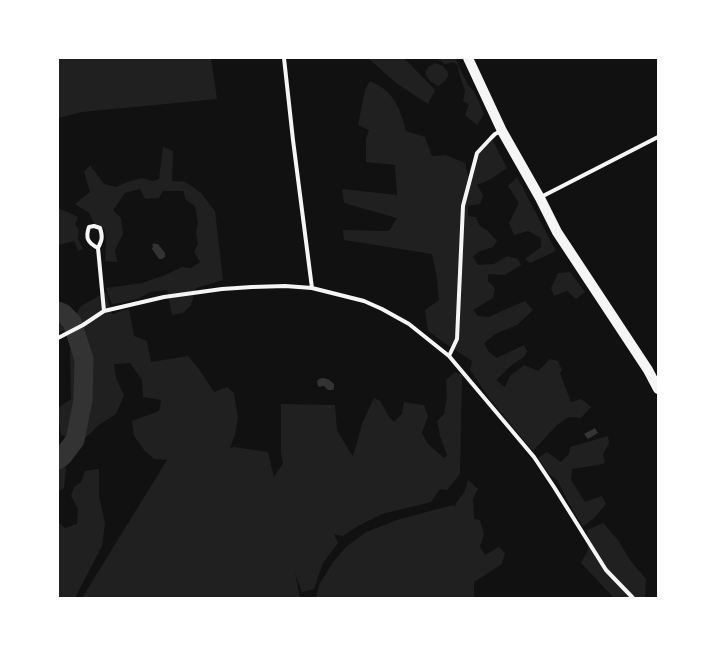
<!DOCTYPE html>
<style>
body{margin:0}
#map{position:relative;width:716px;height:656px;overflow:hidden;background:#111;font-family:Jost,sans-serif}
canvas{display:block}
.frame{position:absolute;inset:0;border:59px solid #fff;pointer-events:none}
</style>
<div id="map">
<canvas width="716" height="656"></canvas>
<div class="frame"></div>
</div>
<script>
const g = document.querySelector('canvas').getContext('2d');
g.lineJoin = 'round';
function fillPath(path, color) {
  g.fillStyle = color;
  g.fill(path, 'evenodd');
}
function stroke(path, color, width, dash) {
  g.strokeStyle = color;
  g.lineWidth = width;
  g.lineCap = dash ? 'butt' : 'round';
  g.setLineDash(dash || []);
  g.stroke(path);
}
fillPath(new Path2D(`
 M 58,58 L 211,58 L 217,99 L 82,112 L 58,118 Z
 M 368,58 L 403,58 L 408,62 L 435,90 L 428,104 L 396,83 Z
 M 436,58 L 455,58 L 468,85 L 474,91 L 484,114 L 477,125 L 465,115 L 469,104 L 463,101 L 465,91 L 459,73 L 458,66 L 454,62 L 445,64 Z
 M 435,63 L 443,66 L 448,72 L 448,77 L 444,82 L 438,86 L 430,81 L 425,74 L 428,67 Z
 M 370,81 C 373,83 377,84 381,87 C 396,96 402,115 406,131 L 425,137 L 432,156 L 446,155 L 465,163 L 468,176 L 473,177 L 479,153 L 492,139 L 507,168 L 491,179 L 477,185 L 483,195 L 480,204 L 468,206 L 468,216 L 476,217 L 479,225 L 489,232 L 497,241 L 493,247 L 478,252 L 473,257 L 478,265 L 494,264 L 507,256 L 518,259 L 521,265 L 505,275 L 488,274 L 488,281 L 495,288 L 493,298 L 473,310 L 478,316 L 488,317 L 525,301 L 533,310 L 517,325 L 497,333 L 484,343 L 489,352 L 497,358 L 524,345 L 527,351 L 524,357 L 513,364 L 496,380 L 505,387 L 510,376 L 524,365 L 538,371 L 550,359 L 558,361 L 562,370 L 560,373 L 571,402 L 581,399 L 591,407 L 581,418 L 569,417 L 557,425 L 533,451 L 489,398 L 470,370 L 472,361 L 446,344 L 428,331 L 425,310 L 439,300 L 437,278 L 432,254 L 344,240 L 343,230 L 389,231 L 397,218 L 344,203 L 342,189 L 397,195 L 395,165 L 366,162 L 366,139 L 369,130 L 358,125 L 365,90 Z
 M 163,147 L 173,151 L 172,181 L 186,182 L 201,193 L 215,211 L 223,280 L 196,288 L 191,305 L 183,313 L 172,315 L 167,290 L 150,292 L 138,299 L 112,304 L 106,288 L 142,283 L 165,275 L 182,267 L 191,268 L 200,262 L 194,251 L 198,244 L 196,232 L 198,223 L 195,206 L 186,200 L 183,191 L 163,191 L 159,198 L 145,199 L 140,189 L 125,193 L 113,210 L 121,218 L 123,234 L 115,250 L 117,262 L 105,261 L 106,239 L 104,228 L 97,229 L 89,213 L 75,204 L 90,192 L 84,172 L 90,165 L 104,184 L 116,187 L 127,182 L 142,178 L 153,181 L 159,179 Z
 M 517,177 L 556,251 L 530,263 L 525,259 L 541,247 L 541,238 L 528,231 L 514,235 L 509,223 L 519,203 L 508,186 Z
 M 58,208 L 78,217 L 75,224 L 79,230 L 78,239 L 83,249 L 78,251 L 74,241 L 58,245 Z
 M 570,272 L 585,292 L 576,299 L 567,291 L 554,296 L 551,288 L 558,273 Z
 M 106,292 L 112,314 L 129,309 L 134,336 L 147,341 L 151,362 L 188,356 L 199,369 L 214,392 L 227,387 L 234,393 L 238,418 L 235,435 L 230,448 L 234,447 L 268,452 L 274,477 L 283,463 L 281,453 L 281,404 L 335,405 L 337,430 L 351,454 L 353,456 L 363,421 L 374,398 L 380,401 L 388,415 L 394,422 L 402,414 L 404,402 L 424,405 L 428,416 L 422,433 L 428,444 L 444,458 L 447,455 L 440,436 L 437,421 L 444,414 L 447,396 L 446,380 L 455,372 L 462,375 L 460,474 L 447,490 L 440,489 L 431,502 L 382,514 L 358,526 L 343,536 L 334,534 L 338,543 L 323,563 L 314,589 L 302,592 L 295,573 L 300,598 L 82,598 L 167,460 L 154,459 L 144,450 L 134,436 L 132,421 L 159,411 L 161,400 L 143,397 L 142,380 L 130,363 L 114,364 L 116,378 L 124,395 L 116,414 L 99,425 L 83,440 L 61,435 L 58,415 L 58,408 L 71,399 L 70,350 L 79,333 L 74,318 L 81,306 Z
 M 73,319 L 74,326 L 58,333 L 58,324 Z
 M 608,436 L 609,443 L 603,454 L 605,463 L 598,465 L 572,469 L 571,480 L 585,502 L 602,496 L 606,504 L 594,518 L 583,527 L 570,505 L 557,480 L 549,474 L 538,458 L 547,452 L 561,462 L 569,454 L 570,447 Z
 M 58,465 L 66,468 L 64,488 L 58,492 Z
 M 99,469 L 99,496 L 105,523 L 102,546 L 75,598 L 58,598 L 58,522 L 65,528 L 77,524 L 78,509 L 71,496 L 74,487 L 81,482 L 85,471 Z
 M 468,480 L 478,489 L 473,499 L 474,519 L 480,520 L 484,534 L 480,547 L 485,555 L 499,547 L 505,553 L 502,564 L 474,582 L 474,598 L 316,598 L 319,585 L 333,562 L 346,547 L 366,532 L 400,519 L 453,505 L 455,507 L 456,503 L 464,493 Z
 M 603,523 L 618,540 L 630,560 L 646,579 L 645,598 L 614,598 L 581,563 L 588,550 L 587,530 Z`), '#202020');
fillPath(new Path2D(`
 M 154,243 L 155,244 L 158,244 L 165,253 L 165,257 L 162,259 L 159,259 L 152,249 L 153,246 L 152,245 Z
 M 58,307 L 68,313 L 73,320 L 68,324 L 58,315 Z
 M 322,378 C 327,378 330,380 334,384 L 334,388 L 333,390 L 328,390 L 324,386 L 322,386 L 320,387 L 318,386 L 317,381 L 319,379 Z
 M 595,428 L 598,433 L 588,439 L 584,434 Z`), '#333');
stroke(new Path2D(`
 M 58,311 L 63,313 L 72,322 L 84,359 L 83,400 L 75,440 L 63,456 L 58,460`), '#333', 19);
stroke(new Path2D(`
 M 284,58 L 293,140 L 312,288
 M 541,197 L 658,137
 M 98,248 C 102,240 103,237 100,228 L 94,226 L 89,227 C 85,238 88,243 98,248 L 104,311
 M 58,338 L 83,325 L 104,311 L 164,297 L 222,289 L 252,287 L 285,286 L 312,288 L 364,301 L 382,309 L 409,324 L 449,356 L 534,457 L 554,487 L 606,570 L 633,598
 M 449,356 L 457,339 L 463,206 L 477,153 L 491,138 L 495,134 L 501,131`), '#f5f5f5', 4);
stroke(new Path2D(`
 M 468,58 L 502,131 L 540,198 L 557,232 L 648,370 L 658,389`), '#f5f5f5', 10);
</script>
